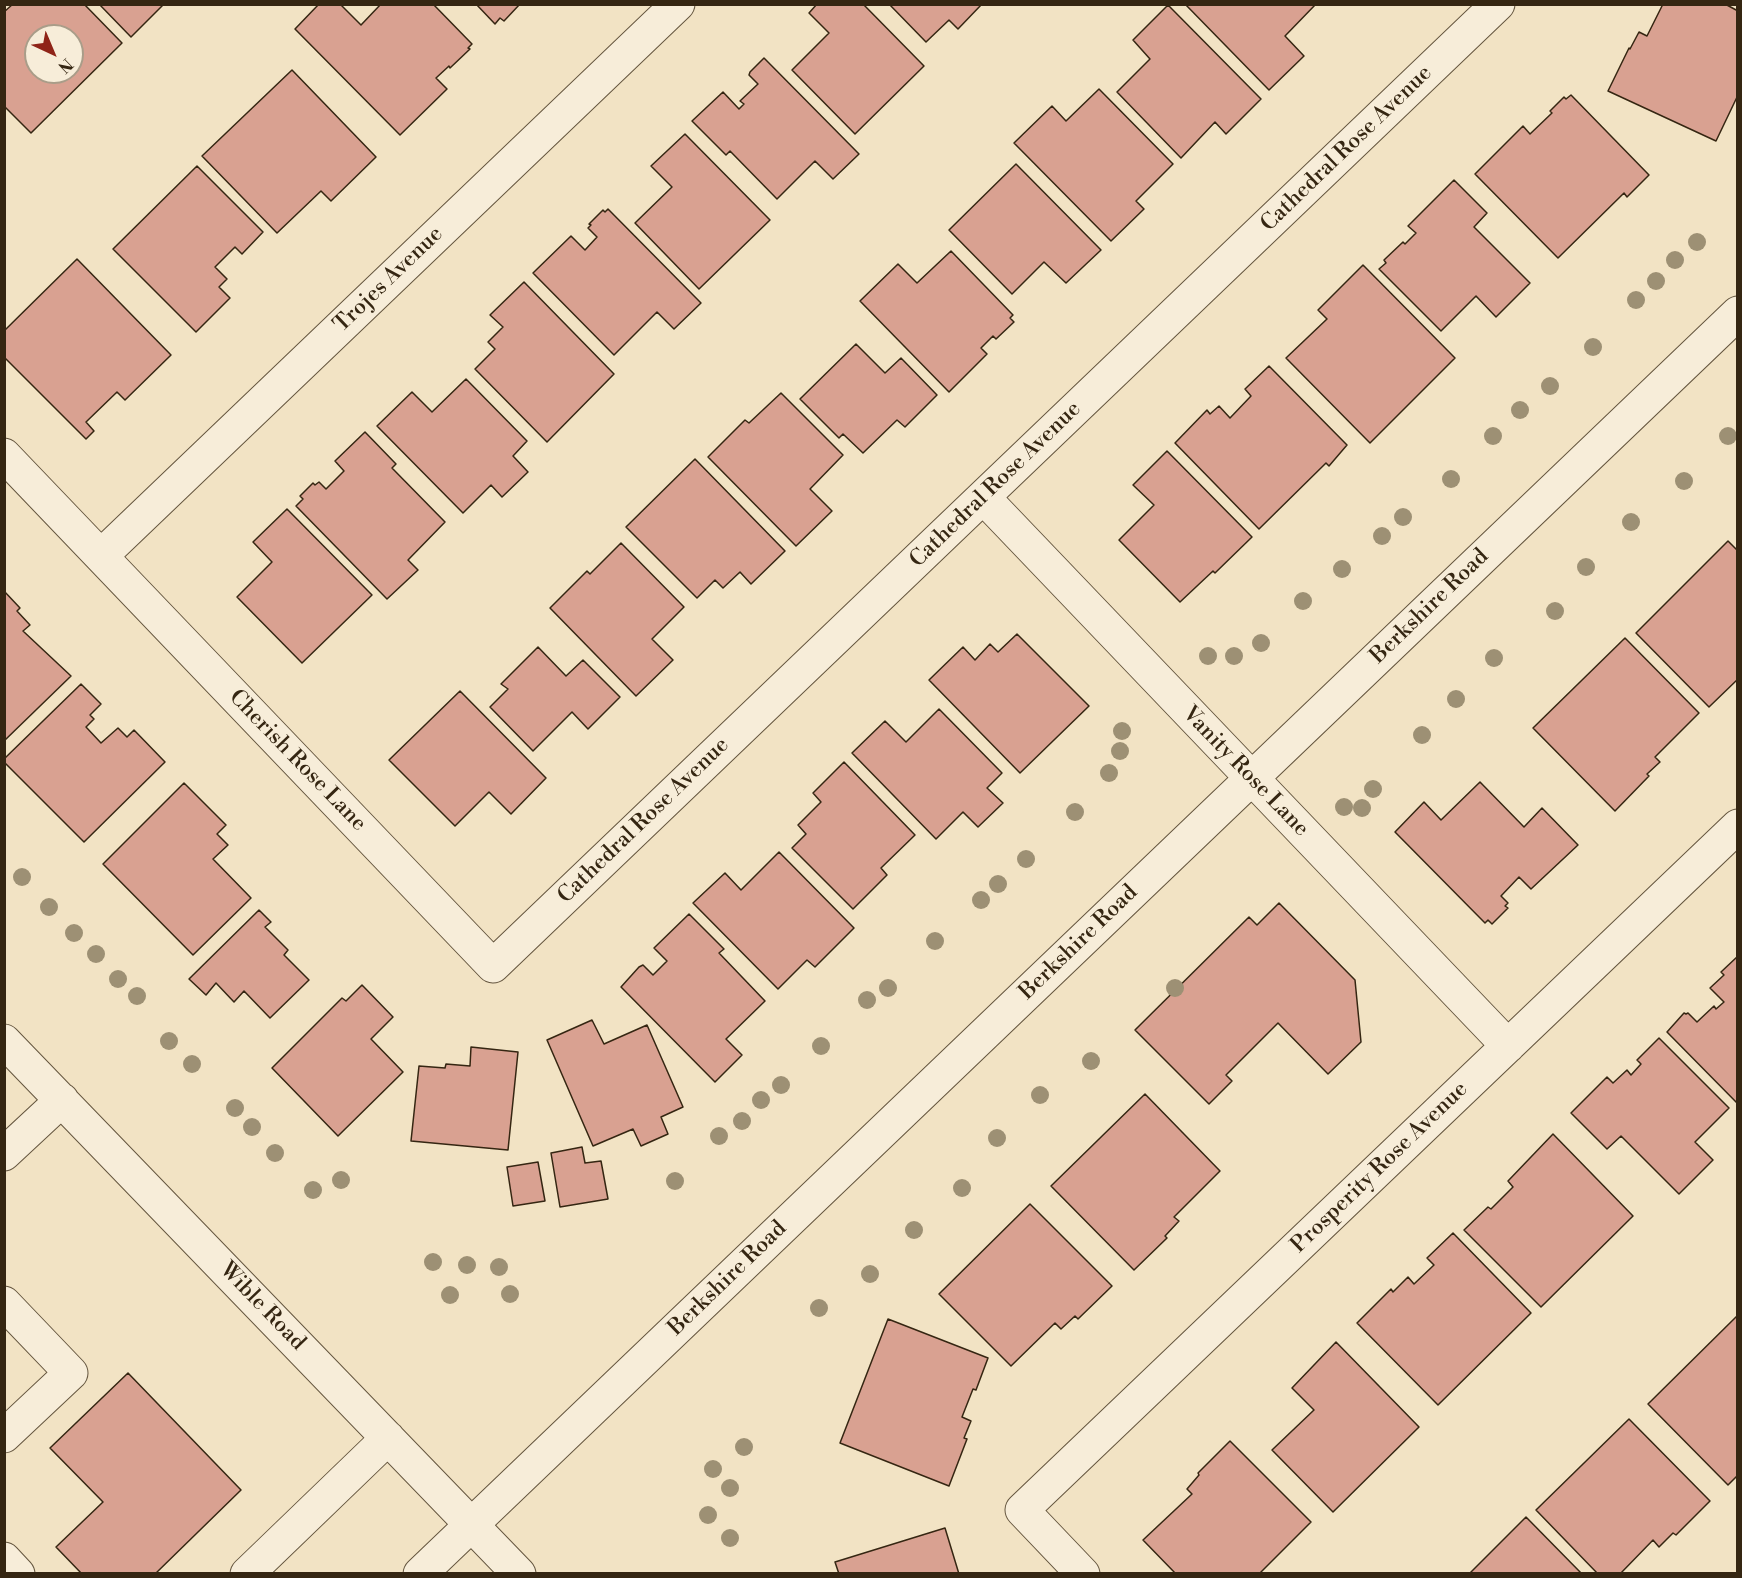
<!DOCTYPE html>
<style>
body{margin:0}
#map{position:relative;width:1742px;height:1578px;overflow:hidden;background:#f2e3c4;font-family:"Libre Bodoni",serif}
canvas{display:block}
.frame{position:absolute;inset:0;border:6px solid #352612;pointer-events:none}
.north{position:absolute;left:24px;top:24px;width:60px;height:60px;box-sizing:border-box;background:#f7edd9;border:2px solid #a99d89;border-radius:50%;rotate:136deg;font-size:16px;font-weight:700;line-height:24px;text-align:center;color:#352612}
.north::after{content:'';display:block;margin:auto;width:21px;height:27px;background:#8f2418;clip-path:polygon(50% 0,100% 100%,50% 72%,0 100%)}
</style>
<div id="map">
<canvas width="1742" height="1578"></canvas>
<div class="frame"></div>
<div class="north">N</div>
</div>
<script>
const g = document.querySelector('canvas').getContext('2d');
g.lineJoin = 'round';
function fillPath(path, color) {
  g.fillStyle = color;
  g.fill(path, 'evenodd');
}
function stroke(path, color, width, dash) {
  g.strokeStyle = color;
  g.lineWidth = width;
  g.lineCap = dash ? 'butt' : 'round';
  g.setLineDash(dash || []);
  g.stroke(path);
}
function label(font, color, halo, rows, align = 'center') {
  g.font = font + ' "Libre Bodoni",serif';
  g.lineWidth = 5;
  g.setLineDash([]);
  g.textBaseline = 'middle';
  g.strokeStyle = halo;
  g.fillStyle = color;
  for (const [text, x, y, turn = 0] of rows) {
    g.save();
    g.translate(x, y);
    g.rotate((+turn || 0) * Math.PI / 180);
    g.textAlign = isNaN(turn) ? turn : align;
    if (halo) g.strokeText(text, 0, 0);
    g.fillText(text, 0, 0);
    g.restore();
  }
}
const building = new Path2D(`
 M 13,4 L 84,4 L 122,43 L 31,133 L 4,106 L 4,12 ZM 36,36 L 72,36 L 72,72 L 36,72 Z
 M 99,4 L 164,4 L 131,37 Z
 M 319,4 L 340,4 L 361,25 L 381,4 L 433,4 L 472,44 L 468,48 L 470,49 L 450,68 L 449,66 L 436,78 L 447,89 L 400,135 L 295,29 Z
 M 476,4 L 520,4 L 504,21 L 500,18 L 495,24 Z
 M 817,4 L 863,4 L 924,66 L 855,134 L 792,70 L 829,33 L 809,13 Z
 M 889,4 L 982,4 L 958,29 L 949,20 L 926,42 Z
 M 1185,4 L 1316,4 L 1285,36 L 1304,56 L 1269,90 Z
 M 1663,4 L 1725,4 L 1738,11 L 1738,95 L 1716,141 L 1608,91 L 1629,48 L 1630,49 L 1639,32 L 1647,36 Z
 M 1168,5 L 1261,99 L 1226,134 L 1215,122 L 1181,158 L 1117,92 L 1150,59 L 1133,40 Z
 M 764,58 L 859,154 L 833,179 L 815,161 L 777,199 L 730,151 L 726,155 L 692,121 L 723,92 L 739,109 L 744,104 L 740,101 L 758,84 L 749,75 L 750,72 Z
 M 292,70 L 376,157 L 331,201 L 321,191 L 277,233 L 202,156 Z
 M 1099,89 L 1173,164 L 1136,201 L 1144,209 L 1111,241 L 1014,143 L 1052,106 L 1066,121 Z
 M 1571,95 L 1649,175 L 1627,197 L 1624,193 L 1558,258 L 1475,174 L 1523,126 L 1530,134 L 1552,113 L 1550,111 L 1564,97 L 1566,99 Z
 M 685,134 L 770,220 L 699,289 L 635,223 L 672,187 L 651,166 Z
 M 1016,164 L 1101,250 L 1066,283 L 1044,262 L 1012,294 L 949,230 Z
 M 197,166 L 263,232 L 242,254 L 235,247 L 215,267 L 227,279 L 219,287 L 230,298 L 196,332 L 113,249 Z
 M 1454,180 L 1487,213 L 1474,227 L 1530,283 L 1496,317 L 1476,296 L 1441,331 L 1379,269 L 1386,263 L 1384,260 L 1403,242 L 1405,244 L 1416,233 L 1408,226 Z
 M 608,209 L 701,303 L 674,329 L 657,312 L 614,355 L 533,273 L 571,236 L 585,250 L 597,237 L 588,228 L 591,225 L 589,224 L 603,210 L 605,212 Z
 M 951,251 L 1013,315 L 1010,318 L 1014,322 L 996,339 L 993,336 L 981,348 L 987,354 L 949,392 L 860,301 L 898,264 L 917,283 Z
 M 77,259 L 171,355 L 125,400 L 117,392 L 86,422 L 94,431 L 86,439 L 4,357 L 4,331 Z
 M 1363,265 L 1455,358 L 1370,443 L 1286,358 L 1327,319 L 1318,310 Z
 M 524,282 L 614,374 L 547,442 L 475,369 L 495,349 L 488,342 L 503,327 L 490,315 Z
 M 856,344 L 885,373 L 901,358 L 937,395 L 905,427 L 897,420 L 863,453 L 843,434 L 839,438 L 800,399 Z
 M 1269,366 L 1347,445 L 1329,466 L 1326,463 L 1259,529 L 1175,443 L 1207,410 L 1210,414 L 1219,406 L 1230,418 L 1251,396 L 1245,389 Z
 M 466,379 L 527,441 L 513,456 L 528,472 L 502,497 L 491,485 L 463,513 L 377,426 L 412,392 L 432,412 Z
 M 781,393 L 843,455 L 810,489 L 832,511 L 796,546 L 708,457 L 745,420 L 749,423 Z
 M 365,432 L 396,464 L 392,468 L 445,522 L 408,560 L 418,570 L 387,599 L 296,506 L 303,499 L 300,496 L 313,483 L 315,485 L 319,482 L 326,489 L 344,471 L 335,461 Z
 M 1167,451 L 1252,537 L 1215,573 L 1213,571 L 1180,602 L 1119,540 L 1154,505 L 1133,485 Z
 M 695,459 L 785,551 L 751,584 L 740,572 L 723,588 L 715,580 L 697,598 L 626,527 Z
 M 287,509 L 372,595 L 302,663 L 237,597 L 272,562 L 253,542 Z
 M 1728,541 L 1738,551 L 1738,679 L 1709,707 L 1636,633 Z
 M 621,543 L 684,607 L 652,639 L 673,660 L 636,696 L 550,608 L 587,571 L 590,574 Z
 M 4,591 L 20,608 L 17,611 L 30,625 L 23,631 L 71,676 L 4,741 Z
 M 1017,634 L 1089,706 L 1020,773 L 929,680 L 963,647 L 975,660 L 990,644 L 998,652 Z
 M 1625,638 L 1699,713 L 1655,757 L 1660,762 L 1647,774 L 1649,776 L 1615,811 L 1533,728 Z
 M 538,647 L 566,676 L 583,660 L 620,697 L 588,729 L 572,712 L 533,751 L 490,707 L 508,689 L 501,684 Z
 M 81,684 L 101,704 L 90,715 L 94,719 L 86,727 L 101,743 L 118,728 L 127,737 L 134,730 L 165,762 L 84,842 L 4,762 L 4,759 Z
 M 460,691 L 546,778 L 511,814 L 489,792 L 455,826 L 389,760 Z
 M 939,709 L 1002,773 L 987,788 L 1003,803 L 978,827 L 963,812 L 936,839 L 852,753 L 885,721 L 906,742 Z
 M 844,762 L 915,835 L 881,868 L 887,875 L 853,909 L 792,848 L 806,834 L 798,825 L 821,802 L 813,793 Z
 M 1480,782 L 1524,827 L 1542,808 L 1578,845 L 1531,889 L 1519,877 L 1501,896 L 1508,903 L 1505,906 L 1508,908 L 1492,924 L 1488,920 L 1485,923 L 1395,832 L 1424,802 L 1441,820 Z
 M 184,783 L 226,825 L 217,834 L 228,845 L 213,859 L 251,898 L 193,955 L 103,864 Z
 M 779,852 L 854,928 L 815,967 L 807,960 L 778,989 L 693,903 L 725,873 L 741,890 Z
 M 1279,903 L 1355,980 L 1361,1042 L 1328,1074 L 1278,1023 L 1226,1075 L 1232,1081 L 1209,1104 L 1135,1030 L 1249,917 L 1257,925 Z
 M 259,910 L 271,922 L 265,927 L 288,950 L 284,955 L 309,980 L 270,1018 L 244,991 L 234,1002 L 216,983 L 206,995 L 189,979 Z
 M 689,914 L 724,949 L 719,953 L 765,1001 L 726,1039 L 742,1055 L 715,1082 L 621,987 L 639,967 L 643,965 L 653,975 L 667,961 L 654,948 Z
 M 1738,956 L 1738,1104 L 1667,1032 L 1684,1013 L 1686,1014 L 1688,1013 L 1697,1022 L 1714,1006 L 1716,1009 L 1724,1002 L 1710,988 L 1724,975 L 1721,972 Z
 M 362,985 L 393,1017 L 371,1039 L 403,1072 L 338,1136 L 272,1068 L 342,998 L 346,1001 Z
 M 592,1020 L 604,1044 L 647,1025 L 683,1107 L 661,1117 L 668,1134 L 641,1146 L 633,1129 L 593,1146 L 547,1040 Z
 M 1659,1038 L 1729,1108 L 1695,1142 L 1713,1160 L 1679,1194 L 1621,1136 L 1607,1149 L 1571,1113 L 1607,1077 L 1613,1083 L 1627,1070 L 1631,1075 L 1641,1064 L 1637,1060 Z
 M 471,1047 L 518,1052 L 508,1150 L 411,1141 L 419,1066 L 445,1068 L 446,1064 L 470,1066 Z
 M 1145,1094 L 1220,1171 L 1174,1217 L 1179,1221 L 1165,1236 L 1167,1238 L 1134,1270 L 1051,1186 Z
 M 1553,1134 L 1633,1216 L 1541,1307 L 1464,1230 L 1488,1207 L 1491,1209 L 1513,1187 L 1508,1181 Z
 M 582,1147 L 585,1163 L 601,1161 L 608,1199 L 560,1207 L 551,1153 Z
 M 538,1162 L 545,1201 L 513,1206 L 507,1167 Z
 M 1030,1204 L 1112,1286 L 1078,1319 L 1075,1316 L 1061,1329 L 1055,1323 L 1011,1366 L 939,1294 Z
 M 1453,1233 L 1531,1313 L 1438,1405 L 1357,1323 L 1391,1289 L 1393,1292 L 1408,1277 L 1414,1284 L 1434,1265 L 1427,1258 Z
 M 1738,1315 L 1738,1475 L 1728,1485 L 1648,1404 Z
 M 888,1319 L 988,1358 L 976,1390 L 973,1389 L 962,1417 L 971,1421 L 964,1438 L 967,1439 L 949,1486 L 840,1443 Z
 M 1336,1342 L 1419,1427 L 1333,1512 L 1272,1450 L 1314,1410 L 1292,1388 Z
 M 128,1373 L 241,1490 L 155,1574 L 82,1574 L 56,1547 L 103,1502 L 50,1448 Z
 M 1629,1419 L 1710,1501 L 1676,1535 L 1673,1533 L 1659,1547 L 1653,1540 L 1620,1574 L 1598,1574 L 1536,1510 Z
 M 1230,1441 L 1311,1522 L 1259,1574 L 1176,1574 L 1143,1540 L 1192,1494 L 1187,1489 L 1199,1475 L 1198,1473 Z
 M 1526,1517 L 1582,1574 L 1469,1574 Z
 M 945,1528 L 959,1574 L 839,1574 L 835,1562 Z`);
fillPath(building, '#d9a191');
stroke(building, '#352612', 1.5);
const minor = new Path2D(`
 M 4,455 L 493,966 L 1498,4
 M 983,497 L 1508,1046
 M 101,556 L 678,4
 M 4,1041 L 519,1574
 M 4,1154 L 62,1100
 M 4,1303 L 71,1373 L 4,1436
 M 4,1559 L 18,1574
 M 247,1574 L 388,1438
 M 420,1574 L 1738,313
 M 1083,1574 L 1022,1510 L 1738,826`);
stroke(minor, '#64553e', 35);
stroke(minor, '#f7edd9', 33);
g.fillStyle = '#9d9074';
for (const [x, y] of [
 [1697,242],
 [1675,260],
 [1656,281],
 [1636,300],
 [1593,347],
 [1550,386],
 [1520,410],
 [1493,436],
 [1728,436],
 [1451,479],
 [1684,481],
 [1403,517],
 [1631,522],
 [1382,536],
 [1586,567],
 [1342,569],
 [1303,601],
 [1555,611],
 [1261,643],
 [1208,656],
 [1234,656],
 [1494,658],
 [1456,699],
 [1122,731],
 [1422,735],
 [1120,751],
 [1109,773],
 [1373,789],
 [1344,807],
 [1362,808],
 [1075,812],
 [1026,859],
 [22,877],
 [998,884],
 [981,900],
 [49,907],
 [74,933],
 [935,941],
 [96,954],
 [118,979],
 [888,988],
 [1175,988],
 [137,996],
 [867,1000],
 [169,1041],
 [821,1046],
 [1091,1061],
 [192,1064],
 [781,1085],
 [1040,1095],
 [761,1100],
 [235,1108],
 [742,1121],
 [252,1127],
 [719,1136],
 [997,1138],
 [275,1153],
 [341,1180],
 [675,1181],
 [962,1188],
 [313,1190],
 [914,1230],
 [433,1262],
 [467,1265],
 [499,1267],
 [870,1274],
 [510,1294],
 [450,1295],
 [819,1308],
 [744,1447],
 [713,1469],
 [730,1488],
 [708,1515],
 [730,1538]
]) {
  g.beginPath();
  g.arc(x, y, 9, 0, 2 * Math.PI);
  g.fill();
}
label('22px', '#352612', '#f7edd9', [
 ["Cathedral Rose Avenue",1347,149,-44],
 ["Trojes Avenue",389,280,-44],
 ["Cathedral Rose Avenue",996,485,-44],
 ["Berkshire Road",1430,607,-44],
 ["Cherish Rose Lane",297,761,46],
 ["Vanity Rose Lane",1245,772,46],
 ["Cathedral Rose Avenue",644,821,-44],
 ["Berkshire Road",1079,943,-44],
 ["Prosperity Rose Avenue",1380,1168,-44],
 ["Berkshire Road",728,1279,-44],
 ["Wible Road",262,1307,46]
]);
</script>
